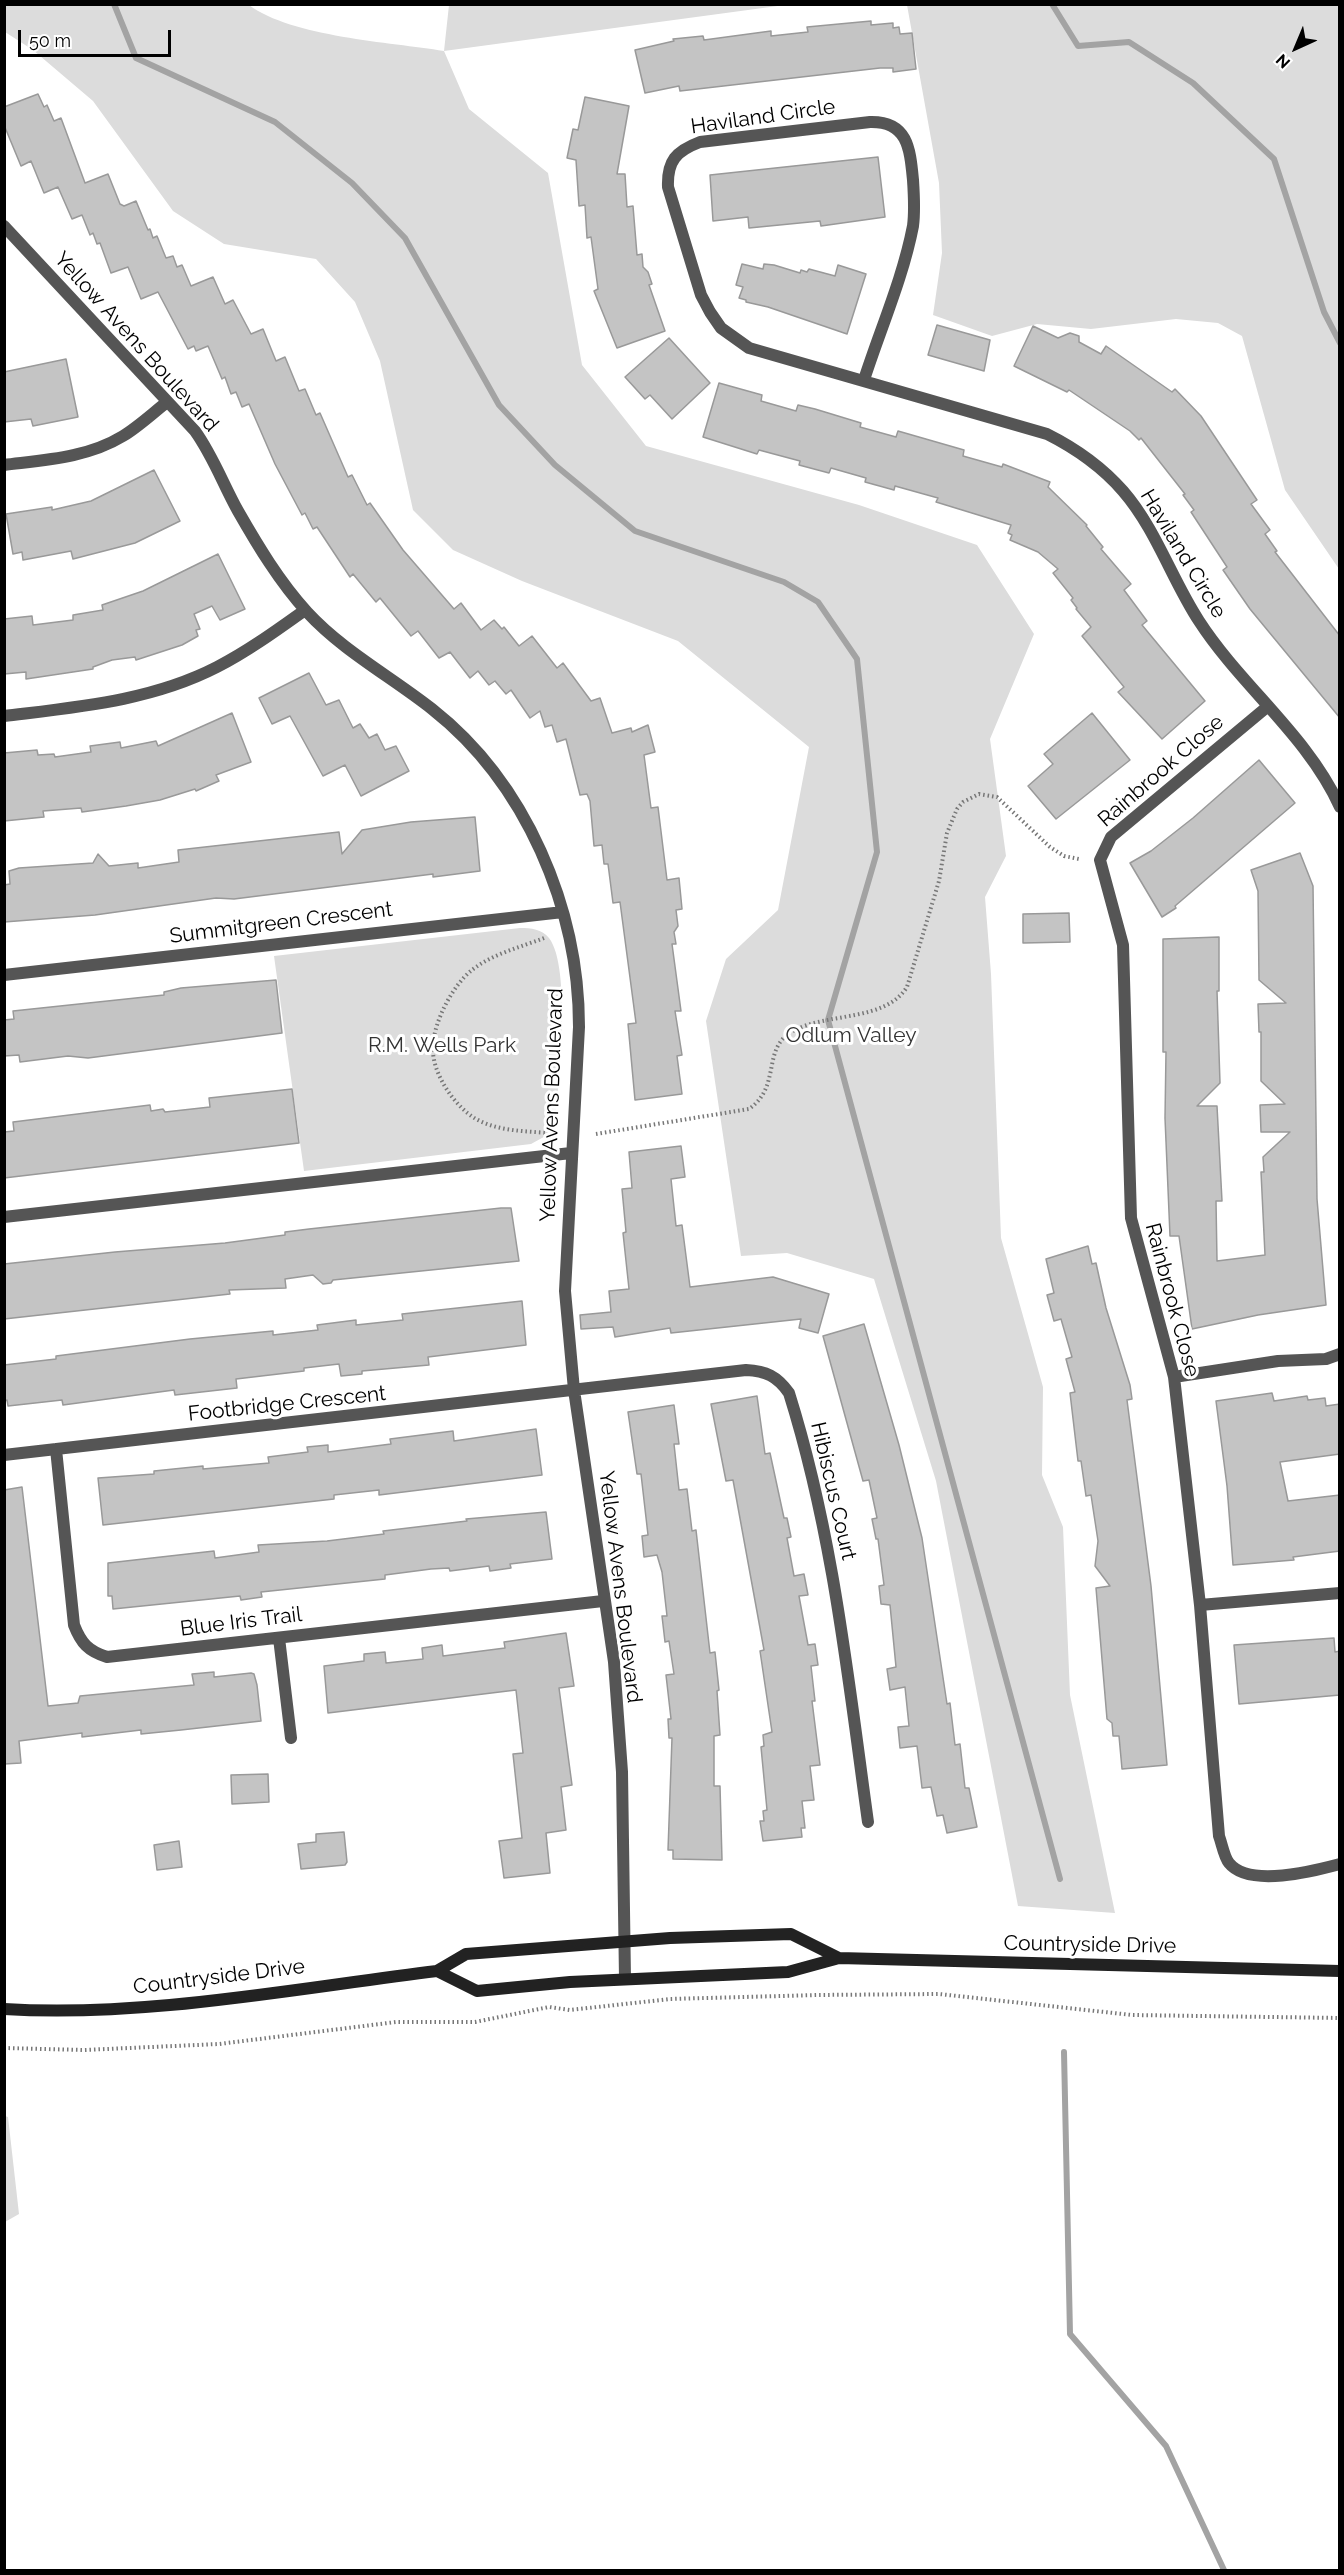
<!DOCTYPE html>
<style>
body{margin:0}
#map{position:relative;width:1344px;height:2575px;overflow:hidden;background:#fff;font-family:Raleway,sans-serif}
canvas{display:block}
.frame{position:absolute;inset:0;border:6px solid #000;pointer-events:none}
.north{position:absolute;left:1266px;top:18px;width:60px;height:60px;-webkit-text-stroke:4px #fff;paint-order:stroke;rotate:224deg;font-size:16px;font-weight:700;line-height:24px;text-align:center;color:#000}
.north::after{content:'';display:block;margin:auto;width:21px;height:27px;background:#000;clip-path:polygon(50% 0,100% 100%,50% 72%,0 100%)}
.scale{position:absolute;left:18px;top:30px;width:153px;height:27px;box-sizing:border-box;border:3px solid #000;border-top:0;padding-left:8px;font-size:18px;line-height:21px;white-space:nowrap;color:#000;-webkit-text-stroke:4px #fff;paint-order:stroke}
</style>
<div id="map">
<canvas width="1344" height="2575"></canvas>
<div class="frame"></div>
<div class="north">N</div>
<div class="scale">50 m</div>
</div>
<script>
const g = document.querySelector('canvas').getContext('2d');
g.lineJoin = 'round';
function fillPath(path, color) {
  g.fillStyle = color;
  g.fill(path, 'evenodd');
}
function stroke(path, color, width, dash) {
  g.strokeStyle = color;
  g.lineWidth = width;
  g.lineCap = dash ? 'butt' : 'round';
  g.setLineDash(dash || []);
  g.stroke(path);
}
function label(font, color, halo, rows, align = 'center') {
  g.font = font + ' Raleway,sans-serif';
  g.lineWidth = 6;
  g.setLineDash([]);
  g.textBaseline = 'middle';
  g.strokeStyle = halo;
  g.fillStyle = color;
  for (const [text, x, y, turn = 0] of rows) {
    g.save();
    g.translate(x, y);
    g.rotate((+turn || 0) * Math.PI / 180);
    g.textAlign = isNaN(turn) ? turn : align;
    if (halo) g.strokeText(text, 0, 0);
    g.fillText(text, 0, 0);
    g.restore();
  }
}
fillPath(new Path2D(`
 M 4,5 L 249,5 C 292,37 390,42 444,51 L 449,5 L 785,5 L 444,51 L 469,109 L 548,173 L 582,365 L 646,446 L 859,505 L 977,545 L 1034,634 L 990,739 L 1006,856 L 985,897 L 991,974 L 1001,1238 L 1043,1387 L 1042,1475 L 1063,1527 L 1070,1695 L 1115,1913 L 1018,1906 L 936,1481 L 874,1279 L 787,1253 L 741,1256 L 706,1021 L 726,959 L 778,910 L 809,747 L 678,641 L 522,581 L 453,550 L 413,510 L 380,361 L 355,302 L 316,259 L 224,244 L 173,211 L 93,101 L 33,50 L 5,32 Z
 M 907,5 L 1339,5 L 1339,569 L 1285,490 L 1242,336 L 1218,323 L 1176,319 L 1091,329 L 1037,324 L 992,336 L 933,315 L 942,253 L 939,183 Z
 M 520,928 C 531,928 542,929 549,938 C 572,968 558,1087 555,1125 L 551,1133 L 531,1144 L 304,1171 L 274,956 Z
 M 5,2116 L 8,2117 L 19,2214 L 5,2222 Z`), '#dcdcdc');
stroke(new Path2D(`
 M 114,4 L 136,58 L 275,122 L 352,183 L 405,238 L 499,405 L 555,465 L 635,531 L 784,582 L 818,602 L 857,659 L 877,852 L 828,1020 L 1060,1879
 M 1052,4 L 1078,46 L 1129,42 L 1193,83 L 1274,159 L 1324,312 L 1340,343
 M 1064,2052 L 1070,2334 L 1166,2446 L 1224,2570`), '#a3a3a3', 6);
const building = new Path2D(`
 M 871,21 L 871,25 L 893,23 L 893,28 L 899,27 L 900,34 L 912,33 L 916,69 L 893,72 L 893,68 L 880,68 L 680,91 L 679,86 L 645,93 L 635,50 L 674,41 L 673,39 L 703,36 L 704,40 L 771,31 L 771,36 L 808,32 L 807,27 Z
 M 38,94 L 44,107 L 47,105 L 54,121 L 61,118 L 85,183 L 108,174 L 120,204 L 124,206 L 136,201 L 148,230 L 150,229 L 153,238 L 157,236 L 166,258 L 173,256 L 177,267 L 182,265 L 191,286 L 213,277 L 225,304 L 233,300 L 251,334 L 263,329 L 276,361 L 285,357 L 299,391 L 305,389 L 316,415 L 320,413 L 348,477 L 352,475 L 367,505 L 370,503 L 403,550 L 454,609 L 461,603 L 481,630 L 494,620 L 502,629 L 504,627 L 519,646 L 532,636 L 557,668 L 563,663 L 591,701 L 600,698 L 612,733 L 631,728 L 632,732 L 648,725 L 655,752 L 644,755 L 651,808 L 658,807 L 667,880 L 679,878 L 682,909 L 676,910 L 678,926 L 674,932 L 676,944 L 672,944 L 681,1011 L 675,1011 L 682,1055 L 677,1056 L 682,1094 L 635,1100 L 628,1024 L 636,1023 L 620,902 L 613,903 L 608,864 L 604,864 L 602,845 L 594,846 L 590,801 L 587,794 L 580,795 L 566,739 L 557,742 L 552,725 L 545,727 L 540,711 L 530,718 L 511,690 L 506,694 L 495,681 L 489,685 L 478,671 L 470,678 L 450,652 L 439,658 L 418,631 L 411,636 L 380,598 L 376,602 L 353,574 L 350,577 L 317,527 L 313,529 L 305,513 L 302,515 L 275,464 L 249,404 L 242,407 L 236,392 L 231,394 L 225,377 L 222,379 L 208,346 L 196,351 L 194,346 L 188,349 L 158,292 L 141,299 L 128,267 L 111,273 L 100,243 L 97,244 L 93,233 L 90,235 L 82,215 L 72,219 L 58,187 L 44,193 L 31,161 L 21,166 L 4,125 L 4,107 Z
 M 585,97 L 629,106 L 617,174 L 625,174 L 627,207 L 633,206 L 637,255 L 642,254 L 643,267 L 648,272 L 652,284 L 649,285 L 665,331 L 617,348 L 594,291 L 598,289 L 591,237 L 587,238 L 585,205 L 579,206 L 576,160 L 567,158 L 573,129 L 578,130 Z
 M 878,157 L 885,217 L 821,226 L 820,221 L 749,228 L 748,217 L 713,221 L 710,175 Z
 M 742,264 L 763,269 L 764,264 L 774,265 L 800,273 L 801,270 L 807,272 L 809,269 L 835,276 L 838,265 L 866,274 L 847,334 L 768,307 L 746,302 L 746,300 L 739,298 L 743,287 L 736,285 Z
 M 937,325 L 990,340 L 984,371 L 928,355 Z
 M 1033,326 L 1058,338 L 1070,333 L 1079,336 L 1079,342 L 1101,354 L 1106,346 L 1172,392 L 1175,389 L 1201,416 L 1257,500 L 1251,504 L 1270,530 L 1265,534 L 1277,551 L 1275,552 L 1340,636 L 1340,718 L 1250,609 L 1223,570 L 1227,567 L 1191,512 L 1194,510 L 1183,495 L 1185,494 L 1141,438 L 1139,440 L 1130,431 L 1069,390 L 1067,392 L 1014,366 Z
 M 669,338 L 710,383 L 672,419 L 650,395 L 645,399 L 625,377 Z
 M 66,359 L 78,417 L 33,426 L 31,419 L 4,422 L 4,372 Z
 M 719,383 L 762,395 L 761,401 L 796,411 L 798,405 L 815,409 L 861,423 L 860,427 L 896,437 L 898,431 L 964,450 L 963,456 L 1002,467 L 1003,464 L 1050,482 L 1048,487 L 1087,525 L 1086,526 L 1103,547 L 1101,549 L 1131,584 L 1124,590 L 1147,621 L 1142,625 L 1205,701 L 1162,739 L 1118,692 L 1124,687 L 1082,636 L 1091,627 L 1076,609 L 1077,608 L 1071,600 L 1073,598 L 1053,573 L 1058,569 L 1038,552 L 1010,540 L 1012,535 L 1008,533 L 1011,525 L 936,502 L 938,498 L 895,486 L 894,490 L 865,482 L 866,478 L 831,468 L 829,473 L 799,465 L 800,461 L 759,450 L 757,454 L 703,437 Z
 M 154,470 L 180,521 L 135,543 L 73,559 L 71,551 L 23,560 L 22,552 L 13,554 L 6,514 L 52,507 L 52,510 L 91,501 Z
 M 218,554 L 245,609 L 220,620 L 212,606 L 194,614 L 200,629 L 196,630 L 198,636 L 182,645 L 136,660 L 135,657 L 112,660 L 93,667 L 93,669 L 26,679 L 26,672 L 4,674 L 4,619 L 32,616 L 33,625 L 73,620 L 73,615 L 103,610 L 102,605 L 143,591 Z
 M 309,673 L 326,705 L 339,700 L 353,728 L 360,724 L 369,738 L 377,734 L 385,750 L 396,746 L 409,771 L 361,796 L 345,765 L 323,776 L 290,716 L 272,724 L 259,698 Z
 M 232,713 L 251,762 L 216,775 L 219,781 L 196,791 L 195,789 L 160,800 L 126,806 L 82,812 L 81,808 L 43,811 L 44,817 L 4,821 L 4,753 L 37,750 L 38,755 L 54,754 L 55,757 L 91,752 L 90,746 L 120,742 L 121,748 L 156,741 L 158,746 Z
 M 1092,713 L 1130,760 L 1056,819 L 1028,786 L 1053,764 L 1044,754 Z
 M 1259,760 L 1295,803 L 1175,906 L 1176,908 L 1162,917 L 1130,863 L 1151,851 L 1193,818 Z
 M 475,817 L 480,871 L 433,877 L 433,874 L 234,899 L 216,898 L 95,915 L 4,922 L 4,885 L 10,884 L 9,871 L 19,868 L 93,863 L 98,854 L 109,866 L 138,863 L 138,868 L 179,862 L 178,850 L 339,832 L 342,854 L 362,830 L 411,822 Z
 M 1300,853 L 1313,886 L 1317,1199 L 1326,1305 L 1258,1315 L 1192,1329 L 1179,1236 L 1170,1236 L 1165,1118 L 1166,1052 L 1163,1052 L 1163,939 L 1219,937 L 1219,991 L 1217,991 L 1220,1083 L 1197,1106 L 1217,1106 L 1222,1201 L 1216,1201 L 1217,1261 L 1265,1255 L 1261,1172 L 1264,1172 L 1263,1157 L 1290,1132 L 1261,1132 L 1260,1105 L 1285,1104 L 1261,1081 L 1261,1032 L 1259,1032 L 1258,1004 L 1286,1003 L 1259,980 L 1258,891 L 1251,870 Z
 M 1069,913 L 1070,942 L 1023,943 L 1023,914 Z
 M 276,980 L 282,1033 L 88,1058 L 68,1056 L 20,1062 L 19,1055 L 4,1056 L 4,1020 L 14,1019 L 13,1011 L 164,995 L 164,992 L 181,988 Z
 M 292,1089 L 299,1143 L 4,1178 L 4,1132 L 14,1131 L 13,1122 L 150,1105 L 151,1111 L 163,1109 L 165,1112 L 210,1107 L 209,1098 Z
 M 681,1146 L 685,1177 L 671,1179 L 676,1226 L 682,1225 L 690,1287 L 773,1277 L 829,1294 L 818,1333 L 799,1328 L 801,1319 L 671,1333 L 670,1328 L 615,1337 L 613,1327 L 581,1329 L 580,1315 L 611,1312 L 609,1291 L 629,1289 L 623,1233 L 626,1232 L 622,1189 L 632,1188 L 629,1152 Z
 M 501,1208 L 511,1208 L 519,1261 L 333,1280 L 331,1283 L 323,1284 L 313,1275 L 285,1279 L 286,1288 L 229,1290 L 230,1294 L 4,1319 L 4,1264 L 115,1252 L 225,1243 L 285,1235 L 285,1232 L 309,1229 Z
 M 1088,1246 L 1092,1264 L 1096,1263 L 1106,1308 L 1130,1385 L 1132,1399 L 1127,1400 L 1151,1586 L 1167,1765 L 1122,1769 L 1119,1736 L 1113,1736 L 1112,1723 L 1107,1719 L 1096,1588 L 1110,1586 L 1095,1566 L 1098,1541 L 1091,1495 L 1086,1496 L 1081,1461 L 1078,1461 L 1070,1393 L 1075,1392 L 1066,1359 L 1072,1357 L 1061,1319 L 1054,1321 L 1047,1295 L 1054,1293 L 1046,1259 Z
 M 522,1301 L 526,1345 L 428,1357 L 429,1365 L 362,1371 L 362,1374 L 341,1376 L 339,1364 L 304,1368 L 304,1371 L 236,1379 L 237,1388 L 175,1395 L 174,1390 L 63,1405 L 62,1400 L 8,1406 L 7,1400 L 4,1401 L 4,1365 L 56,1359 L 56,1356 L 190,1339 L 273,1331 L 273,1335 L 318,1330 L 317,1325 L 356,1320 L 356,1325 L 403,1320 L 402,1314 Z
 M 864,1324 L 899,1445 L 922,1538 L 947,1704 L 950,1703 L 955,1745 L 960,1744 L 965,1788 L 969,1788 L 977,1827 L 947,1833 L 943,1815 L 937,1816 L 931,1787 L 922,1788 L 917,1746 L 900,1748 L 898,1727 L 909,1726 L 905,1687 L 890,1690 L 887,1669 L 896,1667 L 890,1605 L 881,1604 L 879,1586 L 884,1585 L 878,1539 L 876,1539 L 872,1519 L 877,1518 L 869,1480 L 863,1481 L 823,1336 Z
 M 1272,1393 L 1274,1401 L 1307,1396 L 1308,1400 L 1325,1398 L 1326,1406 L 1340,1404 L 1340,1454 L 1280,1462 L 1288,1501 L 1340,1495 L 1340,1551 L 1293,1557 L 1294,1560 L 1233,1565 L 1227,1486 L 1216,1401 Z
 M 757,1396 L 765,1454 L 770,1453 L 784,1518 L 787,1518 L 791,1537 L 787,1538 L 794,1576 L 804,1574 L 808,1595 L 799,1596 L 808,1645 L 815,1644 L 818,1665 L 811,1666 L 815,1701 L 812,1701 L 820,1765 L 810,1766 L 814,1800 L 802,1801 L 805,1828 L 801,1828 L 802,1837 L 763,1841 L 760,1821 L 764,1821 L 763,1811 L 767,1810 L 761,1747 L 764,1746 L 763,1735 L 772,1732 L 760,1651 L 764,1650 L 733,1480 L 726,1481 L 711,1404 Z
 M 674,1405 L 679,1444 L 674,1444 L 679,1490 L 687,1489 L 692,1531 L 696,1530 L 710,1653 L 715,1652 L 719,1690 L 717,1691 L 720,1735 L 714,1736 L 714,1786 L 720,1786 L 722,1860 L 673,1859 L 673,1850 L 668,1850 L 672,1738 L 669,1738 L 668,1719 L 671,1719 L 666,1675 L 674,1674 L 669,1641 L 665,1642 L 662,1616 L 667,1616 L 662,1572 L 657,1555 L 644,1557 L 642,1536 L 648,1535 L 641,1474 L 637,1474 L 628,1412 Z
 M 536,1429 L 542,1475 L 379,1495 L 379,1490 L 334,1495 L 334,1499 L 103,1525 L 98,1478 L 154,1474 L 154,1471 L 203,1466 L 203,1469 L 269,1463 L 268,1457 L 308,1452 L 307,1447 L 328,1445 L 328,1452 L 391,1444 L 390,1439 L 453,1431 L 454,1441 Z
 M 22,1487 L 48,1706 L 78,1703 L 80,1696 L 194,1685 L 192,1674 L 214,1672 L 214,1677 L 251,1673 L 254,1674 L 257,1685 L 261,1721 L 181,1730 L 141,1734 L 141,1730 L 82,1737 L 82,1733 L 19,1741 L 21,1763 L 4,1764 L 4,1490 Z
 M 546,1512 L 552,1559 L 510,1564 L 511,1568 L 490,1571 L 489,1566 L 450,1571 L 449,1568 L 431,1569 L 385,1575 L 385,1579 L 261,1592 L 262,1597 L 241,1600 L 240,1596 L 113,1609 L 112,1596 L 108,1596 L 108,1563 L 214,1551 L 215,1558 L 259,1552 L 258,1545 L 327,1541 L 384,1534 L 383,1531 L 467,1521 L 466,1519 Z
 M 566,1633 L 574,1686 L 559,1688 L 572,1785 L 561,1787 L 566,1830 L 546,1833 L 550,1873 L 504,1878 L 499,1841 L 522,1838 L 513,1754 L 523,1753 L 516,1690 L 328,1713 L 324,1666 L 364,1661 L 364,1654 L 385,1652 L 386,1663 L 423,1659 L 422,1648 L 442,1645 L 443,1656 L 505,1648 L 504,1642 Z
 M 1334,1638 L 1335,1652 L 1340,1651 L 1340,1695 L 1239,1704 L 1234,1645 Z
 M 268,1774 L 269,1802 L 232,1804 L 231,1775 Z
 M 344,1832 L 347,1862 L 345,1865 L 301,1869 L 298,1844 L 316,1842 L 316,1834 Z
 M 179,1841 L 182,1867 L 157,1870 L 154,1845 Z`);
fillPath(building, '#c4c4c4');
stroke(building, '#999', 1.5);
stroke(new Path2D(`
 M 544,938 C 521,947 492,954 472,970 C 453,985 434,1021 433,1046 C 431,1072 454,1106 476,1119 C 498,1131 523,1131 548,1133
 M 596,1134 L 749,1109 C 782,1086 761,1048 793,1031 C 828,1012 885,1022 907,987 L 939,881 L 947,833 L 957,809 L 963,802 L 979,794 L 997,797 L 1050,847 L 1064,856 L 1079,859
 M 4,2048 L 84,2050 L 219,2044 L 396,2022 L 475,2022 L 549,2007 L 570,2010 L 670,1999 L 817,1995 L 939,1994 L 1132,2015 L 1340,2018`), '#777', 4, [1.5, 3]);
stroke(new Path2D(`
 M 4,226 L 195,431 C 213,456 223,484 238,511 C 258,546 279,581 307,612 C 343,651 390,676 432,709 C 526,783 579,908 579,1027 L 565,1291 L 574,1390 L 614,1662 L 622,1772 L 625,1979
 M 864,380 C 880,330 903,278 913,226 C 915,211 914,195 913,180 C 910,149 908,121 870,122 L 700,142 C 676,151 667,161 668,187 L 701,295 L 710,312 L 721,328 L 749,348 L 1047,434 C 1075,448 1102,467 1123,491 C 1156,529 1172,580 1199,621 C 1241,686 1308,736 1340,807
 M 4,465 C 44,460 87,458 123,436 C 138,427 153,413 167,402
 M 1267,707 L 1111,837 L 1100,860 L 1123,945 L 1131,1218 L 1174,1377 L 1200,1605 L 1219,1836 C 1222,1844 1224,1857 1229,1863 C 1249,1888 1314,1871 1340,1864
 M 4,716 C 77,707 151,701 217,667 C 248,651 277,630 305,610
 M 4,975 L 563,912
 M 4,1217 L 571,1153
 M 1174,1377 L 1278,1361 L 1326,1359 L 1340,1354
 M 56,1449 L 74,1625 C 81,1643 88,1651 107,1657 L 603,1601
 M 4,1455 L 746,1370 C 766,1371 777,1376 789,1393 C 833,1533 848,1678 868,1822
 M 1200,1605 L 1340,1593
 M 279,1638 L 291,1738`), '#555', 12);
stroke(new Path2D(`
 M 437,1971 L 477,1991 L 570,1982 L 788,1972 L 839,1958 L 1340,1971
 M 4,2009 C 144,2018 297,1988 437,1971 L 466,1954 L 670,1938 L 791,1934 L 839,1958`), '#222', 12);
label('21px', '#000', '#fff', [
 ["Haviland Circle",763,117,-8],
 ["Yellow Avens Boulevard",136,342,48],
 ["Haviland Circle",1183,554,59],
 ["Rainbrook Close",1161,771,-41],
 ["Summitgreen Crescent",281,923,-7],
 ["Yellow Avens Boulevard",552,1105,-88],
 ["Rainbrook Close",1172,1300,75],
 ["Footbridge Crescent",287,1404,-6],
 ["Hibiscus Court",833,1491,77],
 ["Yellow Avens Boulevard",620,1587,83],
 ["Blue Iris Trail",241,1622,-7],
 ["Countryside Drive",1090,1945,1],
 ["Countryside Drive",219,1977,-7]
]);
label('21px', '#333', '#fff', [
 ["Odlum Valley",851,1036],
 ["R.M. Wells Park",442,1046]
]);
</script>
